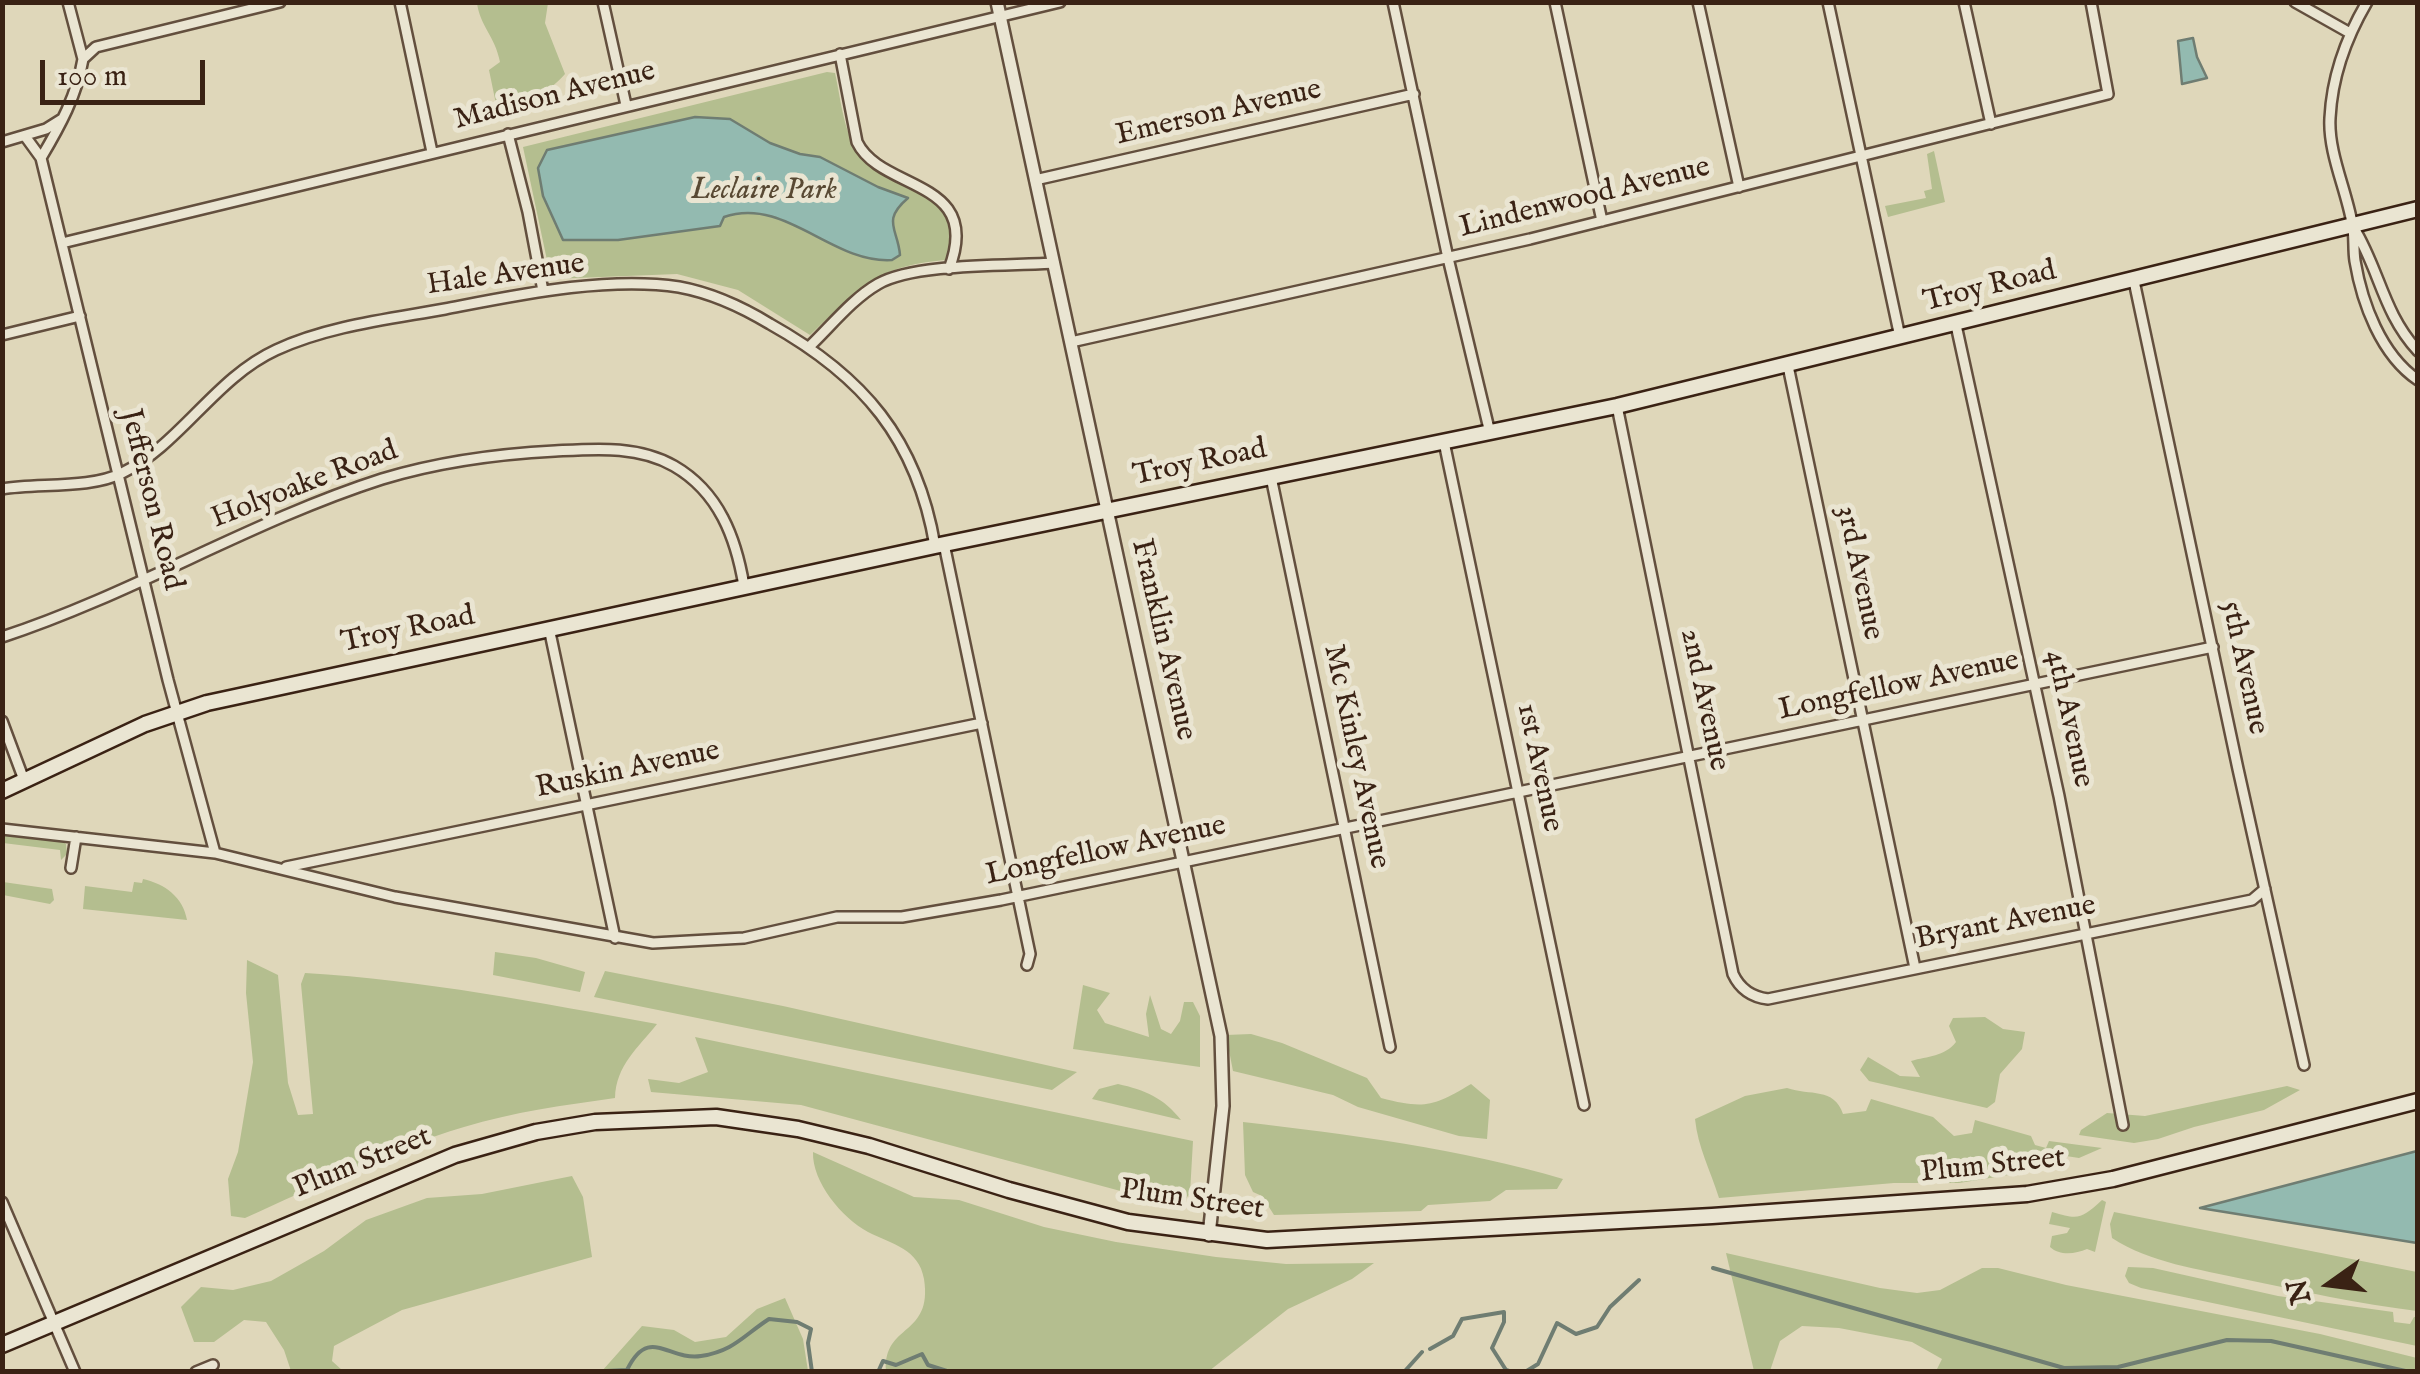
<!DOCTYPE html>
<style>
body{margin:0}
#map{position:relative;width:2420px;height:1374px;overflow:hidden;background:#dfd7ba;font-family:"IM FELL English",serif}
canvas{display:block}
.frame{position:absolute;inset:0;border:5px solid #3a2214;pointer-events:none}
.north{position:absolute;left:2280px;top:1234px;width:100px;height:100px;-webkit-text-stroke:8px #eae5d2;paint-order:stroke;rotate:256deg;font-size:28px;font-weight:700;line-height:40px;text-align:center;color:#3a2214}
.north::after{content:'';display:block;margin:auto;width:35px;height:45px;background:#3a2214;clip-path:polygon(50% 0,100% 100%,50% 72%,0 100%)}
.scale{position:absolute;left:40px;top:60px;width:165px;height:45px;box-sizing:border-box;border:5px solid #3a2214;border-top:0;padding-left:12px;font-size:30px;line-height:35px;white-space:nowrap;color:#3a2214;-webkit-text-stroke:8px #eae5d2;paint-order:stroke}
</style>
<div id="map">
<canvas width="2420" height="1374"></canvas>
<div class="frame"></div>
<div class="north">N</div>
<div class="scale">100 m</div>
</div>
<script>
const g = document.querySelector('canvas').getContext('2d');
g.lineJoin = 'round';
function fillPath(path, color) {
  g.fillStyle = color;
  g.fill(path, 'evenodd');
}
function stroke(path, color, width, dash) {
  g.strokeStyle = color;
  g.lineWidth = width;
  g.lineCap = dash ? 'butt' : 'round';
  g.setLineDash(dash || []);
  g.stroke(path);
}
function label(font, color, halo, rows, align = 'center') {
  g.font = font + ' "IM FELL English",serif';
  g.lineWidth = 10;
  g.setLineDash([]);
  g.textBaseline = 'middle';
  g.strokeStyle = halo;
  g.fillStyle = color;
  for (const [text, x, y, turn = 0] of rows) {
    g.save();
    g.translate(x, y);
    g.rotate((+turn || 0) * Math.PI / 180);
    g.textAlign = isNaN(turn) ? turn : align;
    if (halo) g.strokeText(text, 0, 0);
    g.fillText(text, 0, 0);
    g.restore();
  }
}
fillPath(new Path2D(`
 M 477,3 L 548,3 L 545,23 L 565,74 C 547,95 523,103 496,104 L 489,70 L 500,62 C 495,36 480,26 477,3 Z
 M 827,72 L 835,73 C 841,99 844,140 864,160 C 888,184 950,190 951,231 C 952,244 952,250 945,260 C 872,267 861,288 810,335 L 738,290 L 677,274 L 551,279 L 523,147 Z
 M 1934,151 L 1945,202 L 1888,217 L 1885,206 L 1926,198 L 1924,191 L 1932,189 L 1927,154 Z
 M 3,834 L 60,840 L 66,844 L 67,854 L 61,860 L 60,850 L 3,843 Z
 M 143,879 C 165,884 183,897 187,920 L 83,909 L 85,886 L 132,892 L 134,882 L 142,883 Z
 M 3,882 L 52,889 L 54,900 L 50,904 L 3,895 Z
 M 495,952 L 536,958 L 585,972 L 580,992 L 493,975 Z
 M 247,960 L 278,975 L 288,1083 L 298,1115 L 313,1114 L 301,984 L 305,973 C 424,980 540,1003 657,1024 C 638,1048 616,1065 615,1098 C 565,1105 513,1112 464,1127 C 389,1149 317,1186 245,1218 L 231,1216 L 228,1179 L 238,1152 L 253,1062 L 246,993 Z
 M 605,971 L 783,1006 L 1077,1072 L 1052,1090 L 594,997 Z
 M 1083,985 L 1110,993 L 1097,1010 L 1105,1023 L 1149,1037 L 1146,1014 L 1150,995 L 1161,1029 L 1171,1034 L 1180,1021 L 1184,1002 L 1193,1002 L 1200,1016 L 1200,1067 L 1073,1049 Z
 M 1985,1017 L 2003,1029 L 2025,1032 L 2022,1049 L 2000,1074 L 1995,1102 L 1987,1108 L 1869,1081 L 1860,1070 L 1868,1057 L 1900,1076 L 1920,1077 L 1911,1061 C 1928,1056 1944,1057 1956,1042 L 1949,1026 L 1953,1018 Z
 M 1251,1034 L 1282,1043 L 1367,1078 L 1381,1098 C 1424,1109 1433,1107 1471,1084 L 1490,1100 L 1487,1139 L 1459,1136 L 1358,1107 L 1333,1095 L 1233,1071 L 1226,1035 Z
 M 695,1037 L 1193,1141 L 1190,1193 L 1180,1207 L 801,1105 L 651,1092 L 648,1079 L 679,1083 L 708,1072 Z
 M 1118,1084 C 1145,1090 1164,1098 1181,1120 L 1092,1099 L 1099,1089 Z
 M 2287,1086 L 2300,1090 L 2264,1110 L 2194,1127 L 2158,1139 L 2134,1143 L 2079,1135 L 2081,1130 L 2107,1113 L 2145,1116 Z
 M 1787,1088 C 1810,1096 1834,1087 1843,1114 L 1866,1111 L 1871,1099 L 1933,1117 L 1954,1136 L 1972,1133 L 1975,1120 L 2031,1136 L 2035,1145 L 2046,1148 L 2049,1141 L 2102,1148 L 2079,1158 L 2066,1156 L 2058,1167 L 1959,1183 L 1894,1183 L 1719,1198 C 1710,1169 1698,1148 1695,1119 L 1745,1096 Z
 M 1243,1122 C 1347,1134 1463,1149 1563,1179 L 1557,1189 L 1506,1190 L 1490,1201 L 1428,1205 L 1421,1211 L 1274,1215 L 1262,1196 L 1253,1192 L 1245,1175 Z
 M 813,1152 L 914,1197 L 959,1200 L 1044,1227 L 1116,1242 L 1216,1257 L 1286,1264 L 1374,1263 L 1352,1279 L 1288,1309 L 1209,1371 L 886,1371 C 883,1323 933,1337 924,1279 C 919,1249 892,1244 868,1232 C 842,1218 812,1182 813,1152 Z
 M 572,1176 L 583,1197 L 592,1257 L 402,1310 L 334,1346 L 332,1361 L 343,1371 L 291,1371 L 284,1350 L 266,1322 L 244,1320 L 214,1342 L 194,1342 L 181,1307 L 201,1287 L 233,1290 L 271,1281 L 324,1251 L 366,1220 L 427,1198 L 482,1194 Z
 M 2102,1200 L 2106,1202 L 2095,1252 L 2087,1249 C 2075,1254 2060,1256 2050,1247 L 2052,1236 L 2067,1233 L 2070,1228 L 2049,1224 L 2052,1212 C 2079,1220 2081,1219 2102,1200 Z
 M 2114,1212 L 2417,1272 L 2417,1311 C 2359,1304 2301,1291 2243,1279 C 2199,1269 2150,1263 2112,1238 L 2110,1224 Z
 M 1726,1253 L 1880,1288 L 1917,1293 L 1940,1290 L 1982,1268 L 1998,1268 L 2066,1285 L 2320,1334 L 2417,1358 L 2417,1371 L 1936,1371 L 1942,1359 L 1912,1342 L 1839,1328 L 1802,1326 L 1780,1341 L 1770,1371 L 1754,1371 Z
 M 2128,1267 L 2153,1268 L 2278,1296 L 2393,1312 L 2394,1322 L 2410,1324 L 2414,1317 L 2417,1317 L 2417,1346 L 2141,1288 L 2129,1283 L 2125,1276 Z
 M 785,1298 L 803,1339 L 808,1371 L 602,1371 L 642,1326 L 674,1330 L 695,1342 L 726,1337 L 757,1309 Z`), '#b4be8f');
const water = new Path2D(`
 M 2193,38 L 2197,57 L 2207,78 L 2182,84 L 2178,41 Z
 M 695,117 L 730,119 L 770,143 L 800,154 L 820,157 L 878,187 L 908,198 C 881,221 898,229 900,255 L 892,260 C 832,264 785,196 724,217 L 720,226 L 618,240 L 563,240 L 543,196 L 538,168 L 547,150 Z
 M 2417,1151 L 2417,1243 L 2200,1208 Z`);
fillPath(water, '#93bab0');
stroke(water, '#6f7d72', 2.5);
stroke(new Path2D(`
 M 1713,1268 L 2064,1368 L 2118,1367 L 2227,1340 L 2271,1341 L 2410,1372
 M 1430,1349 L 1453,1336 L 1462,1319 L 1504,1312 L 1504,1322 L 1492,1348 L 1506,1370 L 1512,1372
 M 585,1372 L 627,1370 C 649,1325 668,1361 701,1356 C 734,1351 744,1335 769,1319 L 797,1322 L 811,1329 L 808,1343 L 812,1372
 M 878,1372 L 883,1361 L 896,1365 L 922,1354 L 928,1365 L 950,1372
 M 1404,1372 L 1422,1352
 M 1525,1372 L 1538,1364 L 1557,1323 L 1576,1334 L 1597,1327 L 1610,1307 L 1639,1280`), '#6f7d72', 4);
const minor = new Path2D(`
 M 400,2 L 432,152
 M 603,2 L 626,105
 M 1393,2 L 1448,258 L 1490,433
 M 1555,2 L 1602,221
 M 1698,2 L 1739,187
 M 1828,2 L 1900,337
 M 1964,2 L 1991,124
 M 2295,2 L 2350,33
 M 2367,2 C 2346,38 2332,76 2330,118 C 2328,152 2346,189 2352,223 C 2355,235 2353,248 2355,261 C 2362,303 2381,355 2418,380
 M 840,54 L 857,142 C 881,192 984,178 949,269
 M 83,59 L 96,47 L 280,2
 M 508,134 L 528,212 L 543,291
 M 25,136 L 41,158 L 168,680 L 215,853
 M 2,142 L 46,129 L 62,119
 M 41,158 C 60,126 77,95 83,59 L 68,2
 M 1035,180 L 1414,94
 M 2354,228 C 2380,271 2383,313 2418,351
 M 62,243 L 1060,2
 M 2134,281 L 2238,769 L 2304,1065
 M 1956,325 L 2059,796 L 2123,1125
 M 2,335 L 80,316
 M 1071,342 L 1530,239 L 2108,94 L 2091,2
 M 809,347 C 831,326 852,299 878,284 C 914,263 1008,266 1054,263
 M 1788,366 L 1915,968
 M 1617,406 L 1733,974 C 1740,989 1751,997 1768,999 L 2252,900 L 2265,889
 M 1444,442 L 1584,1105
 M 1271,477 L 1390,1047
 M 2,489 C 38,483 90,489 122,473 C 180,445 215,378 276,350 C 327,326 390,319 445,309 C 518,295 606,276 679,287 C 712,293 742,307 770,324 C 863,376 917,439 935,546
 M 944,544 L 1030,954 L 1027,965
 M 549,628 L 615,938
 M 2,637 C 133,594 251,521 382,479 C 438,462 497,454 555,451 C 594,449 638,445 674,466 C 719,492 736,538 744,586
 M 2,721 L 24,780
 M 2,829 L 215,853 L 395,897 L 653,943 L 744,938 L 837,917 L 902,917 L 1001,900 L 2213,647
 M 286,867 L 982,723
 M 71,868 L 76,837
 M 2,1202 L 75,1372
 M 196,1372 L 213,1365`);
const tertiary = new Path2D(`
 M 997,2 L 1221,1036 L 1223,1106 L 1209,1235`);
const secondary = new Path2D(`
 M 2,791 L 145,724 L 207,703 L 935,546 L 1617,406 L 2418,209
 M 2,1345 L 455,1155 L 536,1132 L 595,1122 L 716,1117 L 798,1129 L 869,1146 L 1009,1190 L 1128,1222 L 1267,1240 L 1712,1216 L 2027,1194 L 2113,1179 L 2418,1101`);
stroke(minor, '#634f3e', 14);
stroke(tertiary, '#634f3e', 16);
stroke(secondary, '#3a2214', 19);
stroke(minor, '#eae5d2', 9);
stroke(tertiary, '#eae5d2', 11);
stroke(secondary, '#eae5d2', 14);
label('30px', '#3a2214', '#eae5d2', [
 ["Madison Avenue",555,97,-14],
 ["Emerson Avenue",1219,114,-13],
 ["Lindenwood Avenue",1585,199,-14],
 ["Hale Avenue",506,276,-8],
 ["Troy Road",1990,288,-14],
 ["Troy Road",1200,464,-12],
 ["Holyoake Road",305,486,-21],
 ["Jefferson Road",150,500,76],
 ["3rd Avenue",1858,573,78],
 ["Troy Road",408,631,-12],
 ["Franklin Avenue",1162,640,77],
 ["5th Avenue",2243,668,78],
 ["Longfellow Avenue",1899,687,-12],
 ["2nd Avenue",1703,700,78],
 ["4th Avenue",2068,719,78],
 ["Mc Kinley Avenue",1355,757,78],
 ["1st Avenue",1538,768,78],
 ["Ruskin Avenue",628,771,-12],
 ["Longfellow Avenue",1106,852,-12],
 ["Bryant Avenue",2006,924,-11],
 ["Plum Street",363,1164,-22],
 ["Plum Street",1993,1167,-6],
 ["Plum Street",1192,1201,8]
]);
label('italic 30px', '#584933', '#eae5d2', [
 ["Leclaire Park",764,192]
]);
</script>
